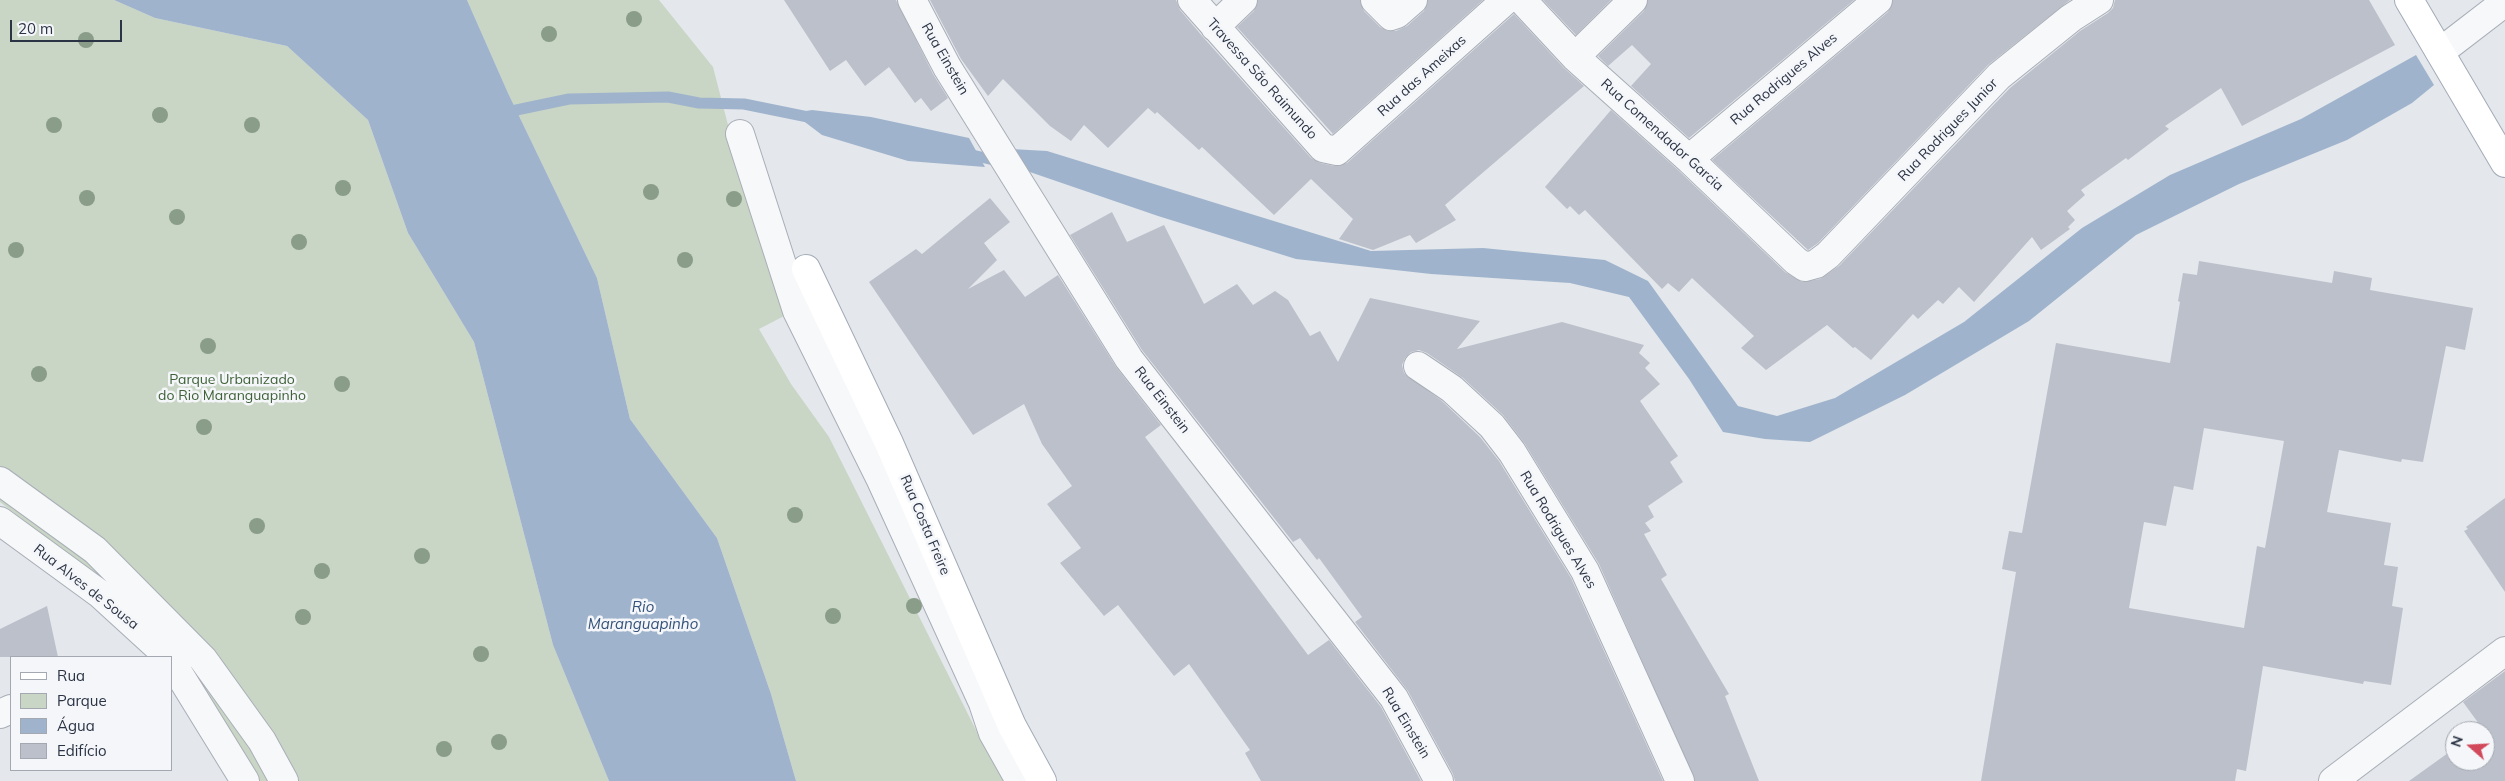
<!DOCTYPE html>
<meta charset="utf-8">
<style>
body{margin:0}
#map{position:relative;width:2505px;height:781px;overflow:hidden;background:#e4e7ec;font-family:Mulish,sans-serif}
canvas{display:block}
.legend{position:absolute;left:10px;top:656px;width:162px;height:115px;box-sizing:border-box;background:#f4f6f9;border:1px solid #a4a8b1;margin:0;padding:6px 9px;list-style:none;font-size:15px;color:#2b3445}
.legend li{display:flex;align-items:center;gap:10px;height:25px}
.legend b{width:25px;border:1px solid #a4a8b1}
.north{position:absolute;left:2445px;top:721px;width:50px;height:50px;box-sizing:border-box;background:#f4f6f9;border:1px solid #a4a8b1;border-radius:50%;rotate:289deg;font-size:14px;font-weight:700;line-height:20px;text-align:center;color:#2b3445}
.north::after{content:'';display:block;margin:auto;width:18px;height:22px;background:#d1495b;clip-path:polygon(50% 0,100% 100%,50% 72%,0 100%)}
.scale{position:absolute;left:10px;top:20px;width:112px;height:22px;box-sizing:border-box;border:2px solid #2b3445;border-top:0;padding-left:6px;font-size:15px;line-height:18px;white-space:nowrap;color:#2b3445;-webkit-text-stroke:4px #f4f6f9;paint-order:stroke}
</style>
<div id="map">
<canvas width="2505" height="781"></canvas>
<ul class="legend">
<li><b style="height:6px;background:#fff"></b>Rua</li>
<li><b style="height:14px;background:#c9d6c5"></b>Parque</li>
<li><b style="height:14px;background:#9fb4cc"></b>Água</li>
<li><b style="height:14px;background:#bbc0ca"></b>Edifício</li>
</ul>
<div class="north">N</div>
<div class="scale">20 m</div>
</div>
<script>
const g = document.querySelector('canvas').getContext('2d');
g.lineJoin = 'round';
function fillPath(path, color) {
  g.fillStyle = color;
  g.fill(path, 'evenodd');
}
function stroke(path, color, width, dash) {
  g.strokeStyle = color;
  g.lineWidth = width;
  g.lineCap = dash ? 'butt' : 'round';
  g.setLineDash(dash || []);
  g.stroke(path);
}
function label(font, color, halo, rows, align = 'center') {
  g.font = font + ' Mulish,sans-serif';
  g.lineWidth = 5;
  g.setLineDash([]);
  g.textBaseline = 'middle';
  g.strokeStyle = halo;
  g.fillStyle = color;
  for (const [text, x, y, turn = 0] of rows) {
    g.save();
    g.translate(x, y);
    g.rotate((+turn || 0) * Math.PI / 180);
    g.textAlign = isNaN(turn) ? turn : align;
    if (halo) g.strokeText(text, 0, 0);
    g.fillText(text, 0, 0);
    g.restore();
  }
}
fillPath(new Path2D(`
 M 0,0 L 114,0 L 155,18 L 287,46 L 368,120 L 408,233 L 474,342 L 553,645 L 609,781 L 256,781 L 115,590 L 0,502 Z
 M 467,0 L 659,0 L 713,67 L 742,179 L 788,314 L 759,329 L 791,384 L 829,437 L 988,754 L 1004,781 L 796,781 L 771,694 L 717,538 L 630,419 L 597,278 L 508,93 Z`), '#c9d6c5');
fillPath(new Path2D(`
 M 114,0 L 467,0 L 508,93 L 597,278 L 630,419 L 717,538 L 771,694 L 796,781 L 609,781 L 553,645 L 474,342 L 408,233 L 368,120 L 287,46 L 155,18 Z
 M 2416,55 L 2434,85 L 2412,103 L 2347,140 L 2239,184 L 2136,235 L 2029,321 L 1905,395 L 1810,442 L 1765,439 L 1723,432 L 1689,379 L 1629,297 L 1570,283 L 1431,274 L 1296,259 L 1158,216 L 1024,170 L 1011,149 L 1047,151 L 1371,251 L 1483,248 L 1605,260 L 1648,281 L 1738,406 L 1777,416 L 1835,398 L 1964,322 L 2082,228 L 2170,175 L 2301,119 Z
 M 812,110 L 871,117 L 969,138 L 985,167 L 908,161 L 822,135 L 793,113 Z`), '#9fb4cc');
stroke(new Path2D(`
 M 502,113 L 569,99 L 668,97 L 699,103 L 744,104 L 808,117
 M 964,153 L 1002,162`), '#9fb4cc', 11);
fillPath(new Path2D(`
 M 784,0 L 896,0 L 933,74 L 948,98 L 931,111 L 921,98 L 915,103 L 889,67 L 865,86 L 846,60 L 830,71 Z
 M 930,0 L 1176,0 L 1180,10 L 1203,37 L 1311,158 L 1320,163 L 1334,166 L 1347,163 L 1514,14 L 1564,68 L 1584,86 L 1445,205 L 1456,220 L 1416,243 L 1410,235 L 1373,250 L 1339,239 L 1353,219 L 1311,179 L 1274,215 L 1202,147 L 1199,150 L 1157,112 L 1155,114 L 1148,108 L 1108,148 L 1084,125 L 1071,141 L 1050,126 L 1003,79 L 988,96 L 961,59 Z
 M 1258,0 L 1360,0 L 1364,11 L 1380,27 L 1388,31 L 1396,31 L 1407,26 L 1424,11 L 1428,0 L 1483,0 L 1333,134 L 1237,27 L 1254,11 Z
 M 1543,0 L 1611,0 L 1576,35 Z
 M 1648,0 L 1854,0 L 1689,138 L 1631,86 L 1651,64 L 1632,45 L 1608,66 L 1598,56 L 1644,11 Z
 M 1893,0 L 2070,0 L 1988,65 L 1818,243 L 1808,250 L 1712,160 L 1888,12 Z
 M 2115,0 L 2369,0 L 2395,45 L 2242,126 L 2221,88 L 2165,126 L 2169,129 L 2128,160 L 2126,158 L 2081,190 L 2085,195 L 2067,211 L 2075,220 L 2068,227 L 2070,229 L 2041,250 L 2032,237 L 1974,302 L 1959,287 L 1943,304 L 1938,300 L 1918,319 L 1913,314 L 1871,360 L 1855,347 L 1853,348 L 1827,325 L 1766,370 L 1741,348 L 1754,336 L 1692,278 L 1679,292 L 1668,283 L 1662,289 L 1585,210 L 1579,215 L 1570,206 L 1567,209 L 1545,187 L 1611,110 L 1678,170 L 1785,272 L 1802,282 L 1820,279 L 1839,266 L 2010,88 L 2080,31 L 2108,13 L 2113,8 Z
 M 990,198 L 1010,222 L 984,243 L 997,260 L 968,289 L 1004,270 L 1025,297 L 1058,275 L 1116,367 L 1161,425 L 1145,437 L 1308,655 L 1329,640 L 1381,707 L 1421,781 L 1261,781 L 1245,753 L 1250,750 L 1189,664 L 1174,676 L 1118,605 L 1104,616 L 1060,563 L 1081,548 L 1047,504 L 1072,486 L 1042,444 L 1024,404 L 973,435 L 869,282 L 916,249 L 922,254 Z
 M 1112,212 L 1127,242 L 1164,225 L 1204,304 L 1237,284 L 1253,305 L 1275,291 L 1288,300 L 1310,336 L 1320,331 L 1338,362 L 1370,298 L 1480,321 L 1457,349 L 1562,322 L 1644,345 L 1639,353 L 1650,363 L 1645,368 L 1660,384 L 1640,401 L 1678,456 L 1670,462 L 1683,482 L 1648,506 L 1654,517 L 1645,523 L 1651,531 L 1644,534 L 1667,575 L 1661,579 L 1729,694 L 1725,696 L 1759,781 L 1695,781 L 1599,564 L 1525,444 L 1503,415 L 1463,378 L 1427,353 L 1419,350 L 1411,352 L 1405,358 L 1402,365 L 1404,373 L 1442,401 L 1480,437 L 1499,461 L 1571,578 L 1663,781 L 1455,781 L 1453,774 L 1408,691 L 1355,622 L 1362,617 L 1319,558 L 1317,560 L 1300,538 L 1293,542 L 1142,350 L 1070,235 Z
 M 2199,261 L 2332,283 L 2334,271 L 2372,278 L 2370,290 L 2473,308 L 2465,350 L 2446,346 L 2423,462 L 2402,459 L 2401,462 L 2339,450 L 2327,512 L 2391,523 L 2384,565 L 2398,567 L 2392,606 L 2403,608 L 2391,685 L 2364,681 L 2363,684 L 2263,666 L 2246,771 L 2237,769 L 2235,781 L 1981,781 L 2016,572 L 2002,569 L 2009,531 L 2022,533 L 2056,343 L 2170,363 L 2180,302 L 2178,301 L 2183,273 L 2197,275 ZM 2204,428 L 2284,441 L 2265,548 L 2257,546 L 2244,628 L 2129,608 L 2144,522 L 2166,526 L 2174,486 L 2193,490 Z
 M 2505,498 L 2505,592 L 2464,531 L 2468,529 L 2466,527 Z
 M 47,606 L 58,657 L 0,657 L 0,629 Z
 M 2505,671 L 2505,781 L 2409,781 L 2455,748 L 2455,761 L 2485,761 L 2485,731 L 2478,731 L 2482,728 L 2463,702 Z`), '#bbc0ca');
const minor = new Path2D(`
 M 912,0 L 947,67 L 1129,359 L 1394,698 L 1439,781
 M 1192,0 L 1323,148 L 1337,151 L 1506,0
 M 1375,0 L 1391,16 L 1397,14 L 1413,0
 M 1522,0 L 1575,57 L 1689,159 L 1796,261 L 1805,267 L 1816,264 L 1828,255 L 1999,76 L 2071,18 L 2099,0
 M 1215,27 L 1243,0
 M 2440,52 L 2505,2
 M 1575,57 L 1633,0
 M 740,134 L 797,311 L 880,478 L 983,703 L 993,733 L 1020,781
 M 1689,159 L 1878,0
 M 1418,366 L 1452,389 L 1492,426 L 1512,452 L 1585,571 L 1680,781
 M 0,481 L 95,550 L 203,659 L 262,741 L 284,781
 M 0,521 L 100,594 L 169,657
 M 171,661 L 245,781
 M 0,714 L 11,709
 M 2333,781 L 2505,651`);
const major = new Path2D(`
 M 2409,0 L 2505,163
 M 806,269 L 889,443 L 1012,726 L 1042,781`);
stroke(minor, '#a9aeb7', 30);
stroke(major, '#a3abb8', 30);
stroke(minor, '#f7f8fa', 28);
stroke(major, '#fff', 28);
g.fillStyle = '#899d89';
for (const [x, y] of [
 [634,19],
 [549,34],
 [86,40],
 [160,115],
 [54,125],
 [252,125],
 [343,188],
 [651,192],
 [87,198],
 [734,199],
 [177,217],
 [299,242],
 [16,250],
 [685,260],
 [208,346],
 [39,374],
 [342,384],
 [204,427],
 [795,515],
 [257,526],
 [422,556],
 [322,571],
 [914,606],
 [833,616],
 [303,617],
 [481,654],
 [499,742],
 [444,749]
]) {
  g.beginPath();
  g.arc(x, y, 8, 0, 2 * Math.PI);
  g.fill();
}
label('14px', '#2b3445', '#f4f6f9', [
 ["Rua Einstein",945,59,60],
 ["Rua das Ameixas",1422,76,-42],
 ["Travessa São Raimundo",1262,79,48],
 ["Rua Rodrigues Alves",1784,79,-40],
 ["Rua Rodrigues Junior",1948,130,-46],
 ["Rua Comendador Garcia",1662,135,42],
 ["Rua Einstein",1162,400,52],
 ["Rua Costa Freire",925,525,67],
 ["Rua Rodrigues Alves",1558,530,59],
 ["Rua Alves de Sousa",86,587,38],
 ["Rua Einstein",1406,723,59]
]);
label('14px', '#3f6138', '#f4f6f9', [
 ["Parque Urbanizado",232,380],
 ["do Rio Maranguapinho",232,396]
]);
label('italic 15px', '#34527a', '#f4f6f9', [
 ["Rio",643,607],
 ["Maranguapinho",643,624]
]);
</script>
